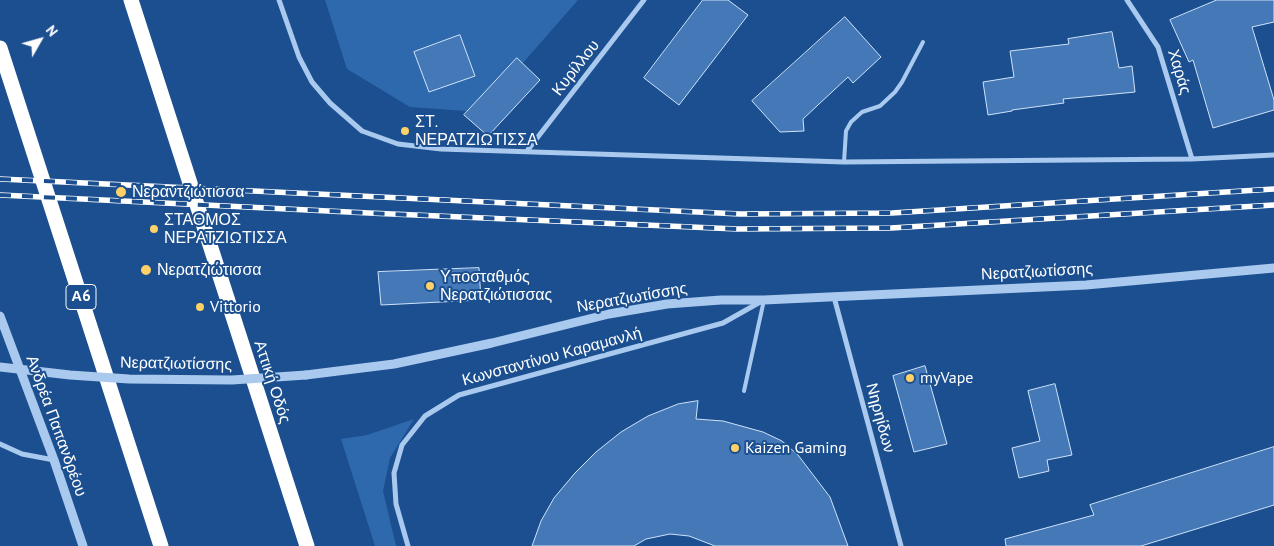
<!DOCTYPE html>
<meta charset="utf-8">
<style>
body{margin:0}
#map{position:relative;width:1274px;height:546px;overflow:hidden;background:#1b4f8f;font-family:"PT Sans",sans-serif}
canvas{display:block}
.north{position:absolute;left:15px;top:15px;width:50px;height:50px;-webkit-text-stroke:4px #1b4f8f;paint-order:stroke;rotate:52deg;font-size:14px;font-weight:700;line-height:20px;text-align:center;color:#fff}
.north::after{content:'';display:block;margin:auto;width:18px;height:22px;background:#fff;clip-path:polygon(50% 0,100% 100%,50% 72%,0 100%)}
</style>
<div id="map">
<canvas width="1274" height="546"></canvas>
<div class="north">N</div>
</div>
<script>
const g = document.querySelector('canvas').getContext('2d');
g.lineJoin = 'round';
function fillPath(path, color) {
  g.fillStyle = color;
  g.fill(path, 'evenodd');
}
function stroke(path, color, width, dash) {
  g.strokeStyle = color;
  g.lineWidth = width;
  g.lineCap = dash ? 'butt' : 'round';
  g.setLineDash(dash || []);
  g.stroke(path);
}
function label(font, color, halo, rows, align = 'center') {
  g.font = font + ' "PT Sans",sans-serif';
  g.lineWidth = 4;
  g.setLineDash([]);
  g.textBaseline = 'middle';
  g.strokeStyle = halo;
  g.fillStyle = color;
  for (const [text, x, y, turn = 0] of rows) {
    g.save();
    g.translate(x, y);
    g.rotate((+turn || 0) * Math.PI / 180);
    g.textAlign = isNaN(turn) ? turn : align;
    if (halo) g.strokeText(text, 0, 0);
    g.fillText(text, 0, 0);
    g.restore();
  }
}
fillPath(new Path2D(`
 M 325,0 L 578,0 L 480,112 L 410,107 L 347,69 Z
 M 414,419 L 390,458 L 383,491 L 396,546 L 375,546 L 341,439 L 367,435 Z`), '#2e69ad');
const building = new Path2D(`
 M 703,0 L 728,0 L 748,15 L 679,105 L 644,78 Z
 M 1217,0 L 1274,0 L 1274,22 L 1252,27 L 1274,100 L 1274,110 L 1213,128 L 1193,60 L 1189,62 L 1170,20 Z
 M 845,17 L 881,57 L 853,83 L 848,77 L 803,119 L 804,131 L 780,132 L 752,101 Z
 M 1112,32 L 1119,68 L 1132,66 L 1135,92 L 1063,99 L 1064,103 L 1012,110 L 1012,111 L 988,115 L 983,82 L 1014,77 L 1010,51 L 1069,44 L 1068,39 Z
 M 460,35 L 475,76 L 429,92 L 414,52 Z
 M 517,58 L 540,80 L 488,136 L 464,115 Z
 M 479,268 L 481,300 L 381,305 L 378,272 Z
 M 925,366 L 947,444 L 914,452 L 893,376 Z
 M 1055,384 L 1072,455 L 1047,460 L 1049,471 L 1019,478 L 1012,448 L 1040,441 L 1028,391 Z
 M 698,401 L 696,419 L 723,421 L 763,432 L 782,441 L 798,455 L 830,497 L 848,546 L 715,546 L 689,536 L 670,534 L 646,539 L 634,546 L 532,546 L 541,521 L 554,498 L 575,473 L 596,452 L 621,432 L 648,416 L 678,404 Z
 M 1274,447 L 1274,505 L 1141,546 L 1006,546 L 1005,539 L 1094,515 L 1090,505 Z`);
fillPath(building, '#4478b7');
stroke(building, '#cfe3fa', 1);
stroke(new Path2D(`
 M 844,162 L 846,131 L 851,122 L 862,112 L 880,106 L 895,92 L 902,82 L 923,42
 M 744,391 L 764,300`), '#a9c9ee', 4);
stroke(new Path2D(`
 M 279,0 L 299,57 L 312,82 L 330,103 L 362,131 L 398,144 L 441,149 L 844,162 L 1192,159 L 1274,155
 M 1127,0 L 1158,47 L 1192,159
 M 527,151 L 644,0
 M 834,297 L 901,546
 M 0,444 L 22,454 L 54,460
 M 408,546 L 396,504 L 394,473 L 402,445 L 425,416 L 459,395 L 723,323 L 762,301`), '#a9c9ee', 5);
stroke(new Path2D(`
 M 0,316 L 54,460 L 83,546
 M 306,375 L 394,364 L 492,343 L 609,314 L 667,304 L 721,300 L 764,300 L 1086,285 L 1274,268`), '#a9c9ee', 9);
stroke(new Path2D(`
 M 131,0 L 307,546
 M 0,48 L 161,546`), '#fff', 15);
const rail = new Path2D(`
 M 0,179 L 740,214 L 892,213 L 1274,189
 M 0,195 L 369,213 L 737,229 L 891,228 L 1274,205`);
stroke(rail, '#fff', 5.5);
stroke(rail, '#1b4f8f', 4, [11]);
stroke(new Path2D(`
 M 0,367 L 70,375 L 129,379 L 232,380 L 306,375`), '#a9c9ee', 9);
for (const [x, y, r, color] of [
 [405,131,5,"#ffd166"],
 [121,192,6,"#ffd166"],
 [154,229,5,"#ffd166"],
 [146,270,6,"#ffd166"],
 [430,286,5,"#ffd166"],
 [200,307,5,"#ffd166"],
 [910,378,5,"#ffd166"],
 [735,448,5,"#ffd166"]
]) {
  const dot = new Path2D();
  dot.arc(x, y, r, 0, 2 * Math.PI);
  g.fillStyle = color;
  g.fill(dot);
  stroke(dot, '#1b4f8f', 2);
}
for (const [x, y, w] of [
 [81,297,30]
]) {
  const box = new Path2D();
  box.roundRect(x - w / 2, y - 12.5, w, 25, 4);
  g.fillStyle = '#1b4f8f';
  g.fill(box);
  stroke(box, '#fff', 1);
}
label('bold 15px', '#fff', null, [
 ["Α6",81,297]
]);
label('16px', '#fff', '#1b4f8f', [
 ["Κυρίλλου",576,68,-52],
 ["Χαράς",1179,72,73],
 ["Νερατζιωτίσσης",1037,272,-3],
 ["Νερατζιωτίσσης",632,298,-10],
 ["Κωνσταντίνου Καραμανλή",552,357,-15],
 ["Νερατζιωτίσσης",176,364,1],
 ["Αττική Οδός",272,382,72],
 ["Νηρηίδων",880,418,75],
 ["Ανδρέα Παπανδρέου",56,426,70]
]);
label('16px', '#fff', '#1b4f8f', [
 ["ΣΤ.",415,122],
 ["ΝΕΡΑΤΖΙΩΤΙΣΣΑ",415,140],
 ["Νεραντζιώτισσα",132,192],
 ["ΣΤΑΘΜΟΣ",164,220],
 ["ΝΕΡΑΤΖΙΩΤΙΣΣΑ",164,238],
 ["Νερατζιώτισσα",157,270],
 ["Υποσταθμός",440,277],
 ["Νερατζιώτισσας",440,295],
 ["Vittorio",210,307],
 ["myVape",920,378],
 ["Kaizen Gaming",745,448]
], 'left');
</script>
